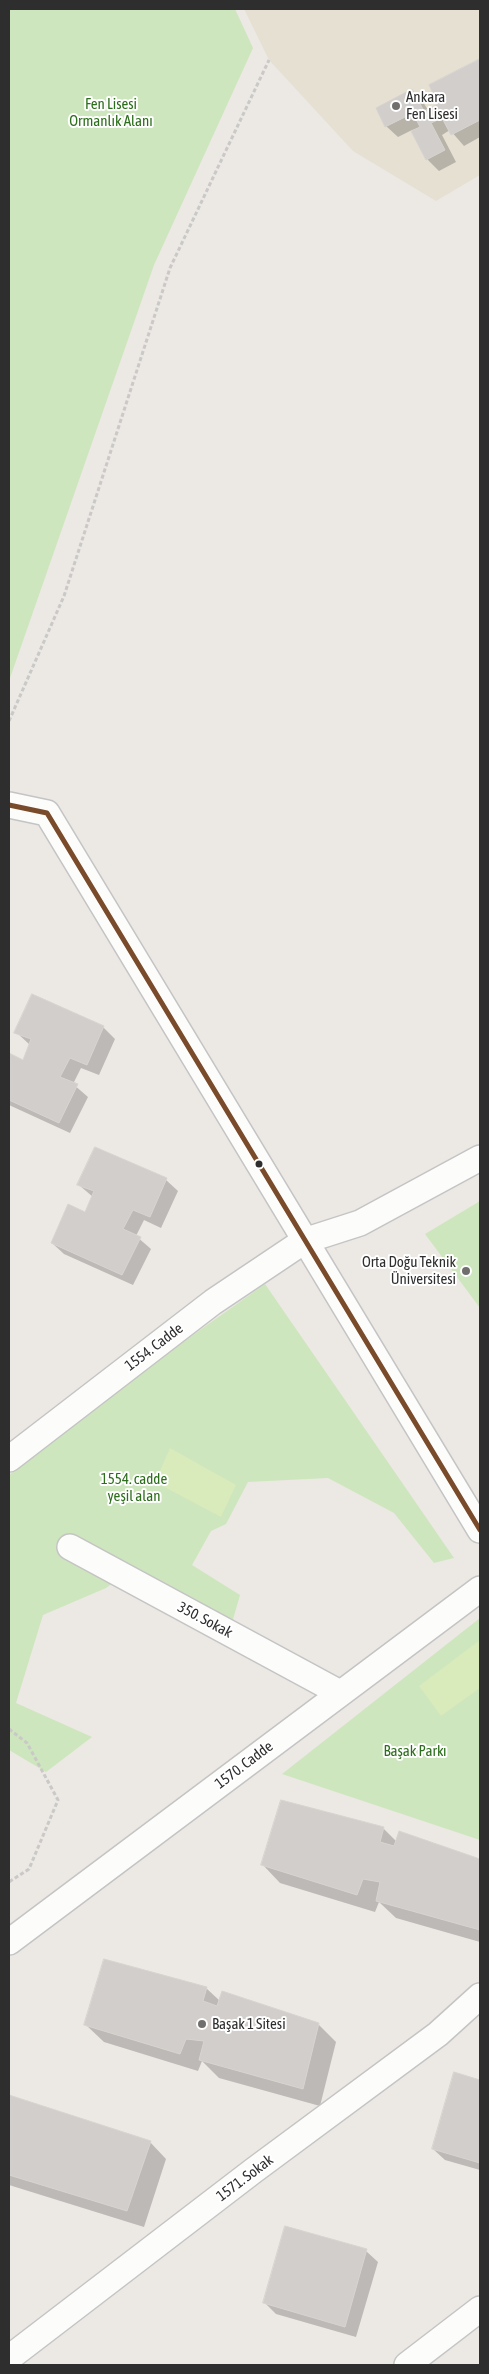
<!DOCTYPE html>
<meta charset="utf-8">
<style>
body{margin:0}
#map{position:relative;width:489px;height:2374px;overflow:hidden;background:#ece8e4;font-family:"Asap Condensed",sans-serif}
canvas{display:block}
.frame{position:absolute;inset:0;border:10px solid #2e2e2e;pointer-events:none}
</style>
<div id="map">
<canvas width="489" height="2374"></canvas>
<div class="frame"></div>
</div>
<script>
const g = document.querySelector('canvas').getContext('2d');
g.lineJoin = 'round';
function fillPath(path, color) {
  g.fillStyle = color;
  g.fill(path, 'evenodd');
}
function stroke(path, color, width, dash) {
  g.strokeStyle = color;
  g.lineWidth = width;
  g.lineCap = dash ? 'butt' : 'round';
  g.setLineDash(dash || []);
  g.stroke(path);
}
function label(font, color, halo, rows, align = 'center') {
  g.font = font + ' "Asap Condensed",sans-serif';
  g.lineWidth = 4;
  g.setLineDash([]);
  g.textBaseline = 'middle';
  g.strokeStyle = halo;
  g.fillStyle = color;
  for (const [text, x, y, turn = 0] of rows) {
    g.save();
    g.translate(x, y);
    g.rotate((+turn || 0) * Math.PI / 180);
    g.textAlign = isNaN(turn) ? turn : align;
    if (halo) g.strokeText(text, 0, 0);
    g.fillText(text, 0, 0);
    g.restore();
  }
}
fillPath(new Path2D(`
 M 244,9 L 480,9 L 480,175 L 436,201 L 353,151 L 269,60 Z`), '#e6e0d3');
fillPath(new Path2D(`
 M 9,9 L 235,9 L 253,48 L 154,265 L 9,681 Z
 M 480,1201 L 480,1308 L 425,1234 Z
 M 265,1284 L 454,1558 L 434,1563 L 394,1513 L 328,1478 L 248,1482 L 226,1524 L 211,1531 L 192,1565 L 240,1595 L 229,1633 L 124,1575 L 106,1588 L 43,1615 L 16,1703 L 92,1737 L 46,1772 L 9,1750 L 9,1475 L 152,1364 Z
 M 480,1618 L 480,1840 L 282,1774 Z`), '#cee6be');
fillPath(new Path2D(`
 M 170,1448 L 236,1485 L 221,1517 L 155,1482 Z
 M 480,1640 L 480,1688 L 441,1716 L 419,1686 Z`), '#d9eabb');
fillPath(new Path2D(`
 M 480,60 L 480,137 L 464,146 L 450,130 L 442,135 L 456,162 L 439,171 L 428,160 L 412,130 L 398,137 L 386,126 L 412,90 L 423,102 L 428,110 L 440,104 L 431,85 Z
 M 103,1027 L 115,1039 L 99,1075 L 81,1068 L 73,1084 L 88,1097 L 70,1133 L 9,1105 L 9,1055 L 23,1062 L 30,1045 L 16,1032 Z
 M 166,1180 L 178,1191 L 161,1228 L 144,1220 L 136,1236 L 151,1249 L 133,1285 L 64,1254 L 52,1243 L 86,1214 L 93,1197 L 79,1185 Z
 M 383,1828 L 397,1842 L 399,1833 L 480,1860 L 480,1942 L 396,1918 L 379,1902 L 375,1912 L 280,1883 L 263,1865 Z
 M 206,1988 L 220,2001 L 318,2024 L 336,2042 L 320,2106 L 219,2078 L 202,2061 L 198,2071 L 104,2042 L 86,2025 Z
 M 455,2073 L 480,2081 L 480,2170 L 445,2160 L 433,2149 Z
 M 9,2096 L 150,2142 L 166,2159 L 144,2227 L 9,2185 Z
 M 366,2251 L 378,2262 L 356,2337 L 276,2314 L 264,2302 Z`), '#0003');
const building = new Path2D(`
 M 480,59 L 480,120 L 451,135 L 442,118 L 431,123 L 445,150 L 426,160 L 411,131 L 420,127 L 413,113 L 385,127 L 376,108 L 412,89 L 424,111 L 438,104 L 429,85 Z
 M 32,994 L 104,1026 L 87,1065 L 70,1058 L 60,1077 L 78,1084 L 59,1123 L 9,1100 L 9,1053 L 23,1060 L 31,1039 L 14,1033 Z
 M 95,1147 L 167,1178 L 150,1217 L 133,1210 L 123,1229 L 141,1237 L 122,1275 L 51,1243 L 68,1204 L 85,1212 L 94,1191 L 77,1185 Z
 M 281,1800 L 384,1827 L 380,1842 L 394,1846 L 399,1831 L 480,1859 L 480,1930 L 376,1901 L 380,1882 L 363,1879 L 357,1895 L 261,1865 Z
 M 104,1959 L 207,1987 L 203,2001 L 217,2006 L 222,1991 L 319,2023 L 303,2089 L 199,2060 L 204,2041 L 186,2039 L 180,2054 L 84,2025 Z
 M 454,2072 L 480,2080 L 480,2163 L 432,2149 Z
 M 9,2095 L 151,2141 L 127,2211 L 9,2175 Z
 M 285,2226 L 367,2249 L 345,2327 L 263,2303 Z`);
fillPath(building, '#d1cecb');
stroke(building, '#d7d4d0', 1);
const minor = new Path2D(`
 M 9,805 L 47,813 L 480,1530
 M 9,1459 L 213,1302 L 304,1241 L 360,1223 L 480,1158
 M 70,1547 L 340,1693
 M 9,1942 L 480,1589
 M 9,2358 L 253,2171 L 438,2034 L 480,1996
 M 407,2365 L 480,2309`);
stroke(minor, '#c5c4c5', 28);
stroke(new Path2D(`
 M 9,721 L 64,596 L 170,268 L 269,60
 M 9,1729 L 27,1743 L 58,1800 L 29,1869 L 9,1882`), '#c9c9c8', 3, [4, 2.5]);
stroke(minor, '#fcfcfb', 25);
stroke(new Path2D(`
 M 9,805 L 47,813 L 480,1530`), '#7a4b2a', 5);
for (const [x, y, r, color] of [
 [396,106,5,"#706f6e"],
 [259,1164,4.5,"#2e2e2e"],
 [466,1271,5,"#706f6e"],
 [202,2024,5,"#706f6e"]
]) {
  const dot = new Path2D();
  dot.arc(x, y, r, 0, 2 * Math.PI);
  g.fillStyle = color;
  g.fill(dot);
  stroke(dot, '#fff', 2);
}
label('15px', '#2e2e2e', '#fff', [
 ["Ankara",406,97],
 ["Fen Lisesi",406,114],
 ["Orta Doğu Teknik",456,1262,"right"],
 ["Üniversitesi",456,1279,"right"],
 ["Başak 1 Sitesi",212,2024]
], 'left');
label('15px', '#2c6e1b', '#fff', [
 ["Fen Lisesi",111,104],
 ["Ormanlık Alanı",111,121],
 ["1554. cadde",134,1479],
 ["yeşil alan",134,1496],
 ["Başak Parkı",415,1751]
]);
label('15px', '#2e2e2e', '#fff', [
 ["1554. Cadde",154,1347,-37],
 ["350. Sokak",205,1620,28],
 ["1570. Cadde",244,1765,-37],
 ["1571. Sokak",245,2178,-37]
]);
</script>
